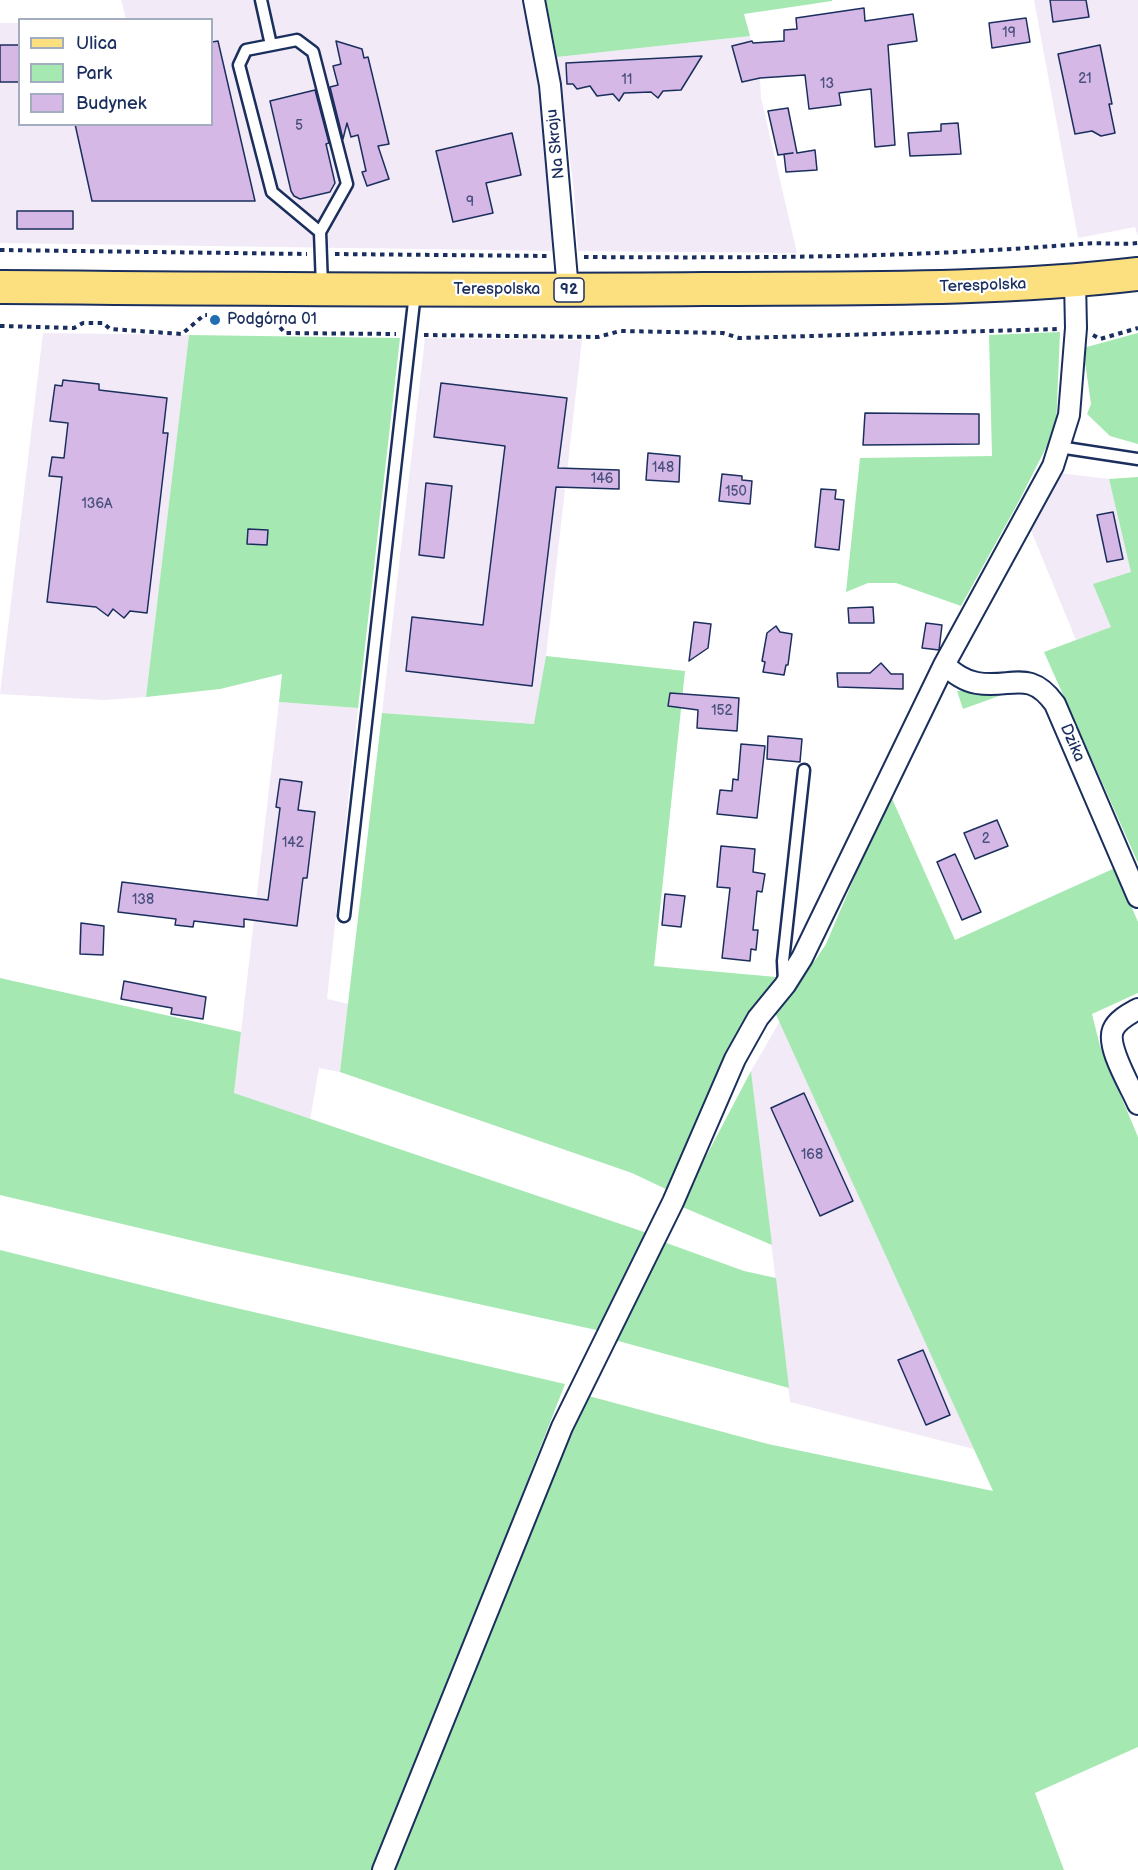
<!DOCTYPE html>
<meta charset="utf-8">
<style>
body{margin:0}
#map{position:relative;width:1138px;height:1870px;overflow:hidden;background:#fff;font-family:"Balsamiq Sans",sans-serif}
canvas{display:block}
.legend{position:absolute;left:18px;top:18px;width:195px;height:108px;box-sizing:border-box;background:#fff;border:2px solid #a4acbf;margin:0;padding:8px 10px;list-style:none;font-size:18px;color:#1b2f5e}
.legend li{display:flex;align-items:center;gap:12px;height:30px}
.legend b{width:30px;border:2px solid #a4acbf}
</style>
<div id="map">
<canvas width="1138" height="1870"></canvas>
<ul class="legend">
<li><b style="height:8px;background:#fce080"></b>Ulica</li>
<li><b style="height:16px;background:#a5e8b2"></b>Park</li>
<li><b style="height:16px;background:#d5b8e5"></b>Budynek</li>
</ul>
</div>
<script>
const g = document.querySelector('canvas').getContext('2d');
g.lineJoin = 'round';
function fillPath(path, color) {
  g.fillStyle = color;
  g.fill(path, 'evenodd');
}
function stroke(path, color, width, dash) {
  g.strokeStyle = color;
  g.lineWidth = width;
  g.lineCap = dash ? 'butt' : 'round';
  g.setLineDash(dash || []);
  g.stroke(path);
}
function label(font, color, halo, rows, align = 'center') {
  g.font = font + ' "Balsamiq Sans",sans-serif';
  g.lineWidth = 4.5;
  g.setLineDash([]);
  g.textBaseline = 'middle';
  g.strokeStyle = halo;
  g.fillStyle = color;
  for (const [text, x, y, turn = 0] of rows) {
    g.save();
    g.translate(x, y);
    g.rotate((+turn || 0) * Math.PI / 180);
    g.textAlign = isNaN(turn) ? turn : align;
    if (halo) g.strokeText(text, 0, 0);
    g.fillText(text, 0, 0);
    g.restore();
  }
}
fillPath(new Path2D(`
 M 121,0 L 523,0 L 536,60 L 559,251 L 0,243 L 0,23 L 19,23 L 20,124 L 212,124 L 212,20 L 126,19 Z
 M 1034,0 L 1138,0 L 1138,236 L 1135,227 L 1078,238 Z
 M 750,36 L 760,78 L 761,98 L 797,253 L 578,251 L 574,192 L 557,57 Z
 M 43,333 L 189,335 L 146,697 L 104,700 L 0,694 Z
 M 425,338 L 582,340 L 546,656 L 535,724 L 382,713 Z
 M 1059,473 L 1109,479 L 1132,572 L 1112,627 L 1076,640 L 1030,528 Z
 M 279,702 L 358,708 L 327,999 L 349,1004 L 340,1072 L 319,1068 L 310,1120 L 234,1093 Z
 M 780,1021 L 974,1449 L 790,1402 L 751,1071 Z`), '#f2eaf7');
fillPath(new Path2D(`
 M 546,0 L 832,0 L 832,1 L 744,14 L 750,36 L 557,57 Z
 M 1060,332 L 1056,428 L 1019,501 L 961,606 L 896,583 L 868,583 L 846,592 L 860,458 L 992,456 L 989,335 Z
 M 1138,333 L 1138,444 L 1110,436 L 1087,414 L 1091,404 L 1083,348 Z
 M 189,335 L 400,338 L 358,708 L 279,702 L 282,674 L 220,689 L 146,697 Z
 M 1138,477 L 1138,863 L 1044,652 L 1111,627 L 1093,584 L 1131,572 L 1109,479 Z
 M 546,656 L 685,671 L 654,966 L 776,977 L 713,1083 L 668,1190 L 632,1173 L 340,1072 L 382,713 L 534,724 Z
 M 1021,688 L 963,709 L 957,691 Z
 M 890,794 L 955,940 L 1115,868 L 1138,922 L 1138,993 L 1092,1014 L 1100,1046 L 1138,1137 L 1138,1747 L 1035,1793 L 1064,1870 L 394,1870 L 540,1506 L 557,1469 L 585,1395 L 768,1444 L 993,1491 L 773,1008 L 816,959 L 826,944 Z
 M 0,978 L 241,1032 L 234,1093 L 650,1234 L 601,1331 L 215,1246 L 0,1195 Z
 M 751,1071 L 772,1245 L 680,1206 Z
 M 661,1241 L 744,1271 L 776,1278 L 789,1388 L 611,1339 Z
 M 0,1250 L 206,1301 L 565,1384 L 376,1870 L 0,1870 Z`), '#a5e8b2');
const building = new Path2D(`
 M 1050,0 L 1086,0 L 1089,17 L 1053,22 Z
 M 864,8 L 865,21 L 913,14 L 917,41 L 888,45 L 895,145 L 875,147 L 871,89 L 839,93 L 841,105 L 809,109 L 805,75 L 760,78 L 742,82 L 732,46 L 752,41 L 753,43 L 784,41 L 784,30 L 797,29 L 796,18 Z
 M 1026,18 L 1030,42 L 992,48 L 989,23 Z
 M 218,41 L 255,201 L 92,201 L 75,124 L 212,124 L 212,42 Z
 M 336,41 L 362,49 L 364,58 L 368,57 L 389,144 L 378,146 L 389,179 L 367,186 L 362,172 L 366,171 L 358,135 L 351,137 L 347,123 L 343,139 L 330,87 L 338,85 L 333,66 L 341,64 Z
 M 0,45 L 20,45 L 20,82 L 0,82 Z
 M 1100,45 L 1112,104 L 1109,104 L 1115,133 L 1101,136 L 1092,131 L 1075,134 L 1058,54 Z
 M 702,56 L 681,90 L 663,91 L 658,98 L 651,92 L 624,93 L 619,101 L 613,94 L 597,96 L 590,86 L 577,89 L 573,84 L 567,84 L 566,63 Z
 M 315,90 L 329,143 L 326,144 L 335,183 L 330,192 L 300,199 L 294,196 L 291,191 L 270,101 Z
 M 788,108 L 797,153 L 815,150 L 817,170 L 786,172 L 784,154 L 793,153 L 778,155 L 768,111 Z
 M 958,123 L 961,154 L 910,156 L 908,133 L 941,131 L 941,124 Z
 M 512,133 L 521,175 L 486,183 L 493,213 L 453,222 L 436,151 Z
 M 17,211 L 73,211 L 73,229 L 17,229 Z
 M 63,380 L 99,384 L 99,390 L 167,398 L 163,433 L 168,433 L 147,613 L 130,611 L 124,618 L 113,609 L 108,616 L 96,607 L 47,602 L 62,477 L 49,476 L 52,457 L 64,458 L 68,423 L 50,421 L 55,385 L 62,386 Z
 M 441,383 L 567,398 L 558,468 L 619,470 L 619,489 L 556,487 L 532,686 L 406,671 L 412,617 L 483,625 L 505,446 L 434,437 Z
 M 865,413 L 979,414 L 979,444 L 863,445 Z
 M 648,453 L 680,456 L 679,482 L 646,480 Z
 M 722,474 L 742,476 L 742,480 L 752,481 L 750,504 L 719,501 Z
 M 426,483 L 452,486 L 444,558 L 419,555 Z
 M 821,489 L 836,490 L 835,499 L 844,500 L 839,550 L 815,547 Z
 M 1113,512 L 1123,559 L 1107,562 L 1097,515 Z
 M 248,529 L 268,530 L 267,545 L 247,544 Z
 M 873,607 L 874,623 L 849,623 L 848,608 Z
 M 694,622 L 711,624 L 708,648 L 689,661 Z
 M 926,623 L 942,625 L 939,650 L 922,648 Z
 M 776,626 L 780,632 L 792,634 L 788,665 L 786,665 L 784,675 L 763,672 L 765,662 L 762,661 L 767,633 Z
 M 881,663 L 891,674 L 903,674 L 903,689 L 838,687 L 837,673 L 870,673 Z
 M 670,693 L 739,698 L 737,731 L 697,728 L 698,710 L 668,706 Z
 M 768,736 L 802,739 L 800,762 L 767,759 Z
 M 741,744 L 765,746 L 757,818 L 717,814 L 720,790 L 732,791 L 733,779 L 738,780 Z
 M 280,779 L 302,782 L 298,810 L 315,812 L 307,878 L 303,878 L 297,926 L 244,919 L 244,927 L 194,921 L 193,927 L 175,925 L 176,919 L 118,912 L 122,882 L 268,900 L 280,808 L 276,807 Z
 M 997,820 L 1008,846 L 975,859 L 964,833 Z
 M 721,846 L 755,849 L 753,872 L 765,874 L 762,892 L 757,891 L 753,930 L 758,930 L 756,950 L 751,949 L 750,961 L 722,958 L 730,888 L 717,887 Z
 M 955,854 L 981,912 L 962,920 L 937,862 Z
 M 665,894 L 685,896 L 681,927 L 662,925 Z
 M 81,923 L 104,926 L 103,955 L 80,954 Z
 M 124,981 L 206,997 L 203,1019 L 171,1014 L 172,1008 L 121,999 Z
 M 804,1093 L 853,1201 L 820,1216 L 771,1108 Z
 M 923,1350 L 950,1415 L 926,1425 L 898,1360 Z`);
fillPath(building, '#d5b8e5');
stroke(building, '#1b2f5e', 1.5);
const lane = new Path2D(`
 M 261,0 L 271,45
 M 320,232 L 272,192 L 239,65 L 246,50 L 297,40 L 313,52 L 347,184 L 320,232 L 322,286
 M 1059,447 L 1138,459
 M 344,916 L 415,293
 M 784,982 L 783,961 L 804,770`);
const street = new Path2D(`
 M 534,0 L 550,85 L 568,290
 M 944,665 C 954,673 964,681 977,683 C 1011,689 1029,668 1055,704 L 1138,897
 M 1138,1009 C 1129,1014 1117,1020 1113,1030 C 1106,1047 1131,1087 1138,1104
 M 383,1870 L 562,1427 L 673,1202 L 735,1059 L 758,1018 L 785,985 L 802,958 L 944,665 L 1053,466 L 1069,415 L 1076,328 L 1075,281`);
const primary = new Path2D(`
 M 0,287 C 235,289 469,291 704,289 C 849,288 994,291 1138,274`);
stroke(lane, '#1b2f5e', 15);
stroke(street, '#1b2f5e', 24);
stroke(primary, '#1b2f5e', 36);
stroke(new Path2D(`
 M 0,250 L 307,254
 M 335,254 L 547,256
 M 584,257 C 750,258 914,258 1079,244 C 1099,242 1119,245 1138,243
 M 268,314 L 285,333 L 396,334
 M 0,326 L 74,328 L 83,323 L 103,323 L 110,329 L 182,334 L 204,315 L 207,315
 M 424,335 L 598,337 L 620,331 L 723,333 L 739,338 L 1057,329
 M 1093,335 L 1100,339 L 1138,328`), '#1b2f5e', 4, [4.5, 4.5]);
stroke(lane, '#fff', 10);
stroke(street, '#fff', 20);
stroke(primary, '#fce080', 32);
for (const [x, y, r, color] of [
 [215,320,6,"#1f6fb2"]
]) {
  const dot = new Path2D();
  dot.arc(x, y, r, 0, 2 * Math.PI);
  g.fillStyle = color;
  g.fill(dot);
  stroke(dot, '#fff', 2);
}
label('14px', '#4a5180', null, [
 ["19",1009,33],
 ["21",1085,79],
 ["11",627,80],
 ["13",827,84],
 ["5",299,126],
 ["9",470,202],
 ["148",663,468],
 ["146",602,479],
 ["150",736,492],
 ["136A",97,504],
 ["152",722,711],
 ["2",986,839],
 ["142",293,843],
 ["138",143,900],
 ["168",812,1155]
]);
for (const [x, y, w] of [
 [569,290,30]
]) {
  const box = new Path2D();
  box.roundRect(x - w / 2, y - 12, w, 24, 4.5);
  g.fillStyle = '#fff';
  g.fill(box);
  stroke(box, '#1b2f5e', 1.5);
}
label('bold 15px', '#1b2f5e', null, [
 ["92",569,290]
]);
label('16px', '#1b2f5e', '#fff', [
 ["Na Skraju",556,144,-96],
 ["Terespolska",983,286,-2],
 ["Terespolska",497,290],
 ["Dzika",1072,743,67]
]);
label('16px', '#1b2f5e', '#fff', [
 ["Podgórna 01",227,320]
], 'left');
</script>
